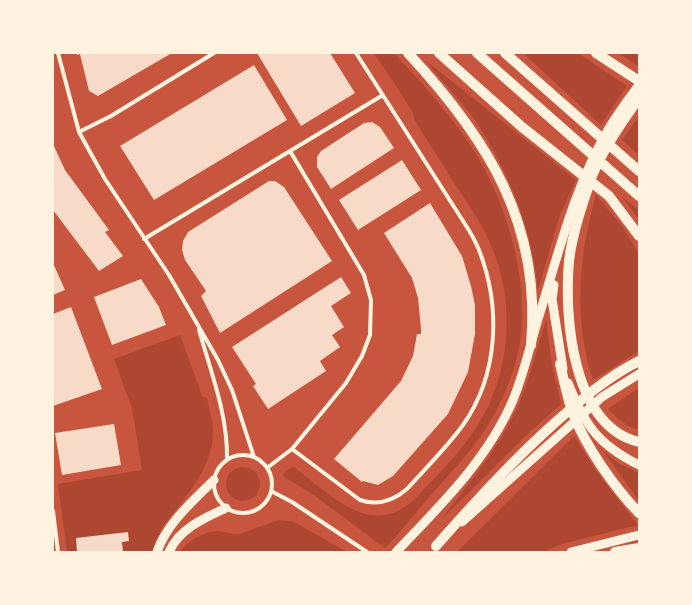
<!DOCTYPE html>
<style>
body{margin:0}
#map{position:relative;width:692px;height:605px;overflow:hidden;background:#c8553d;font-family:"Titillium Web",sans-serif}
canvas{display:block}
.frame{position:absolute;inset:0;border:54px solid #fff3e0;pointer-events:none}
</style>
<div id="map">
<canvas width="692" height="605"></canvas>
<div class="frame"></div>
</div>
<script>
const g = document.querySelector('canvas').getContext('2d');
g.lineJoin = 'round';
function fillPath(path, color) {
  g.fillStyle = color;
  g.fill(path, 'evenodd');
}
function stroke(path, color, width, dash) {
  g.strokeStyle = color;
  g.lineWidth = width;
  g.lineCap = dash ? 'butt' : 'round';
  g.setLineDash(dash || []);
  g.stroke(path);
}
fillPath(new Path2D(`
 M 373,53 L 394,53 C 422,83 450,114 473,149 C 506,201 530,280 520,342 C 516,368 505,395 492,418 C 476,447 452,471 430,496 C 415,513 401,532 385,548 L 315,496 L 283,476 L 286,470 L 294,467 C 331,495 372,541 416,498 C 436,476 458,455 474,431 C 511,378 517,302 490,243 C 481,222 467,202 454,183 C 441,162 427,140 414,119 L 413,113 L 387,72 Z
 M 523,53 L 578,53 L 627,86 L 601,125 Z
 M 618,53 L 639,53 L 639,67 Z
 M 425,60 L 576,180 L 560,215 L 538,290 C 532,228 508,168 472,116 C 458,97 440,79 425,60 Z
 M 639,116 L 639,155 L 622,140 Z
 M 596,195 L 622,226 L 639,254 L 639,351 L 593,380 C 573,320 579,254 596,195 Z
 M 622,197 L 639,210 L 639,220 Z
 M 546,320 L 552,365 L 561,404 L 532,430 L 441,520 C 469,483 500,447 519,404 C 530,377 537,348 546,320 Z
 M 180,335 L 202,396 L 207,398 C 209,409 213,420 213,431 C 214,461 193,487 176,510 C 165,523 156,535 152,552 L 67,552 L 58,484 L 142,470 L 132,408 L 114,359 Z
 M 639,388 L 639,430 C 628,427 616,418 608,409 Z
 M 574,436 L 597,472 L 638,525 L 566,543 L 541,552 L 457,552 Z
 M 603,451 L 618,463 L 639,473 L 639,501 Z
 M226 484a17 17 0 1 1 34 0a17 17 0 1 1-34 0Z
 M 279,520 L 294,522 L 347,552 L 179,552 C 188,541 202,532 217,531 C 224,531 231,535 239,534 Z`), '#ae4732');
fillPath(new Path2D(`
 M 77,53 L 172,53 L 98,96 L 89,91 L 80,54 L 77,55 Z
 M 257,53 L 330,53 L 355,93 L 301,126 Z
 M 254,65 L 287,120 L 154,200 L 120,146 Z
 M 372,122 L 380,127 L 394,148 L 331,189 L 317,167 L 317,157 L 321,151 L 364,123 Z
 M 53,144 L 65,170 L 109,230 L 105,232 L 123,256 L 99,271 L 53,210 Z
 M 402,160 L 421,190 L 358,230 L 339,200 Z
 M 269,181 L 275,181 L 284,187 L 332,261 L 220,333 L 201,296 L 206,291 L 185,260 L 182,250 L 183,241 L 188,232 Z
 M 430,203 L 462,256 L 471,286 L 475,305 L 475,334 L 468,372 L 448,414 L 393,476 L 378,485 L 363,481 L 362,482 L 334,459 L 401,381 L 413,356 L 417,334 L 421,334 L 421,329 L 418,298 L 412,278 L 384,233 Z
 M 53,263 L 65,290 L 53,295 Z
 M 341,277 L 351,293 L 331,306 L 344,327 L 332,335 L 340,347 L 320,361 L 326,371 L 268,409 L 253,386 L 256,384 L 232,347 Z
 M 141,279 L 159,307 L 166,325 L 112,345 L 94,297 Z
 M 71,307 L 102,389 L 53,406 L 53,314 Z
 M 114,424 L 121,465 L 62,475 L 55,433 Z
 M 128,532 L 129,541 L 122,542 L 123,552 L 77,552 L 76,538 Z`), '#f7dbc8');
stroke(new Path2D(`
 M 58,53 L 79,132 L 105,179 L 169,275 L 218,360 L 232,390 L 254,457
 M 79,132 L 111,116 L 214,53
 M 144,239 L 383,95
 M 199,330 C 211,372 228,416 227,459
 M 292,449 L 360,500 C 378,506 393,501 407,489 C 426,468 447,447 463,425 C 499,374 501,306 479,250 C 475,240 469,230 463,221 L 356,53
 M214 484a29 29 0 1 1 58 0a29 29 0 1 1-58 0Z
 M 267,468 L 292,449 L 346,383 L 362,356 L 370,335 L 371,300 L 364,275 L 290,151
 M 271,491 L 292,502 L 367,552
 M 53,511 L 58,552`), '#fff3e0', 4);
stroke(new Path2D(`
 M 554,285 L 552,299 L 563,369
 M 568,383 C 585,425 597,444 639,465
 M 462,522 L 602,397 L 639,374
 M 157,552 C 167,523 193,501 214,480
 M 169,552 C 179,529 204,518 226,508
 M 396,552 C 440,506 488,459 513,400 C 524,373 530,346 538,319 C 558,256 574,187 608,130 C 617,114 628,100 639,85
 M 571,552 L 639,535`), '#fff3e0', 9);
stroke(new Path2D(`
 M 408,53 C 487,138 542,224 531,345
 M 439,53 L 522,127 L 609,196 L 639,236
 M 477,53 L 639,196
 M 505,53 L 639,171
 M 596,53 L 639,81
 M 639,98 C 623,120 602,151 592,176 C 583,202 572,234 569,261 C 564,317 572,426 639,442
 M 560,364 C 564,380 567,396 572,411 C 585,446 614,487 639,513
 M 436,546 C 475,502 514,459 558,420 C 583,398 609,376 639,361
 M 615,552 L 639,548`), '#fff3e0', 10);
</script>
